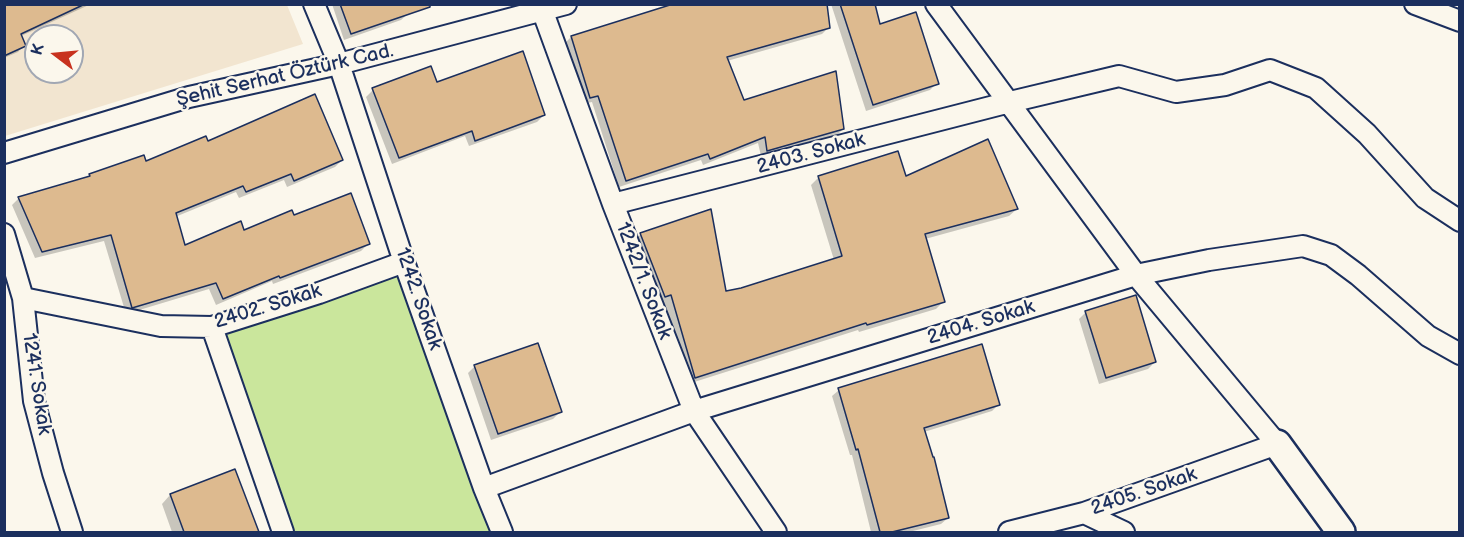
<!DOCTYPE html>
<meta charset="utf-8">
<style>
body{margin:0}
#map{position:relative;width:1464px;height:537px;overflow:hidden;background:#fbf7ec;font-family:"Balsamiq Sans",sans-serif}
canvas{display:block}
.frame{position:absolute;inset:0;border:6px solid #1b2f5e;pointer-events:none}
.north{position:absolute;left:24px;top:24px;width:60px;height:60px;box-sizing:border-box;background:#fbf7ec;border:2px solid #a1a7b3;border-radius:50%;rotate:286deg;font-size:16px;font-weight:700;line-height:24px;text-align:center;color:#1b2f5e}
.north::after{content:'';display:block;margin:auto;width:21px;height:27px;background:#c8321e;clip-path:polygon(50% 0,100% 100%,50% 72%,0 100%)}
</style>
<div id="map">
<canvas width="1464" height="537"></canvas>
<div class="frame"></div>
<div class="north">K</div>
</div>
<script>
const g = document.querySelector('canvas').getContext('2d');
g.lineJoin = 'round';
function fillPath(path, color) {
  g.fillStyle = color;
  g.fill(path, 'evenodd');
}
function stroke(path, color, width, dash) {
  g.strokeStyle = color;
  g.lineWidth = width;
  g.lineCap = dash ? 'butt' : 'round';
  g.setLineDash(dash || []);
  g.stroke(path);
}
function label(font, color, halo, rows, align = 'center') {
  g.font = font + ' "Balsamiq Sans",sans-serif';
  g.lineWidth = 5;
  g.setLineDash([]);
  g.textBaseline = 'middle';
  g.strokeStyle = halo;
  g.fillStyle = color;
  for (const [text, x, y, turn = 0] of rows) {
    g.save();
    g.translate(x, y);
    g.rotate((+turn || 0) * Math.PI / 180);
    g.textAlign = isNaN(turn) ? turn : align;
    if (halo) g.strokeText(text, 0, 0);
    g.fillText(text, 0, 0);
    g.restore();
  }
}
fillPath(new Path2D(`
 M 5,5 L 287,5 L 303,44 L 5,136 ZM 36,36 L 72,36 L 72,72 L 36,72 Z`), '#f2e5d0');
fillPath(new Path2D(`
 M 404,262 L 502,532 L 283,532 L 212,327 Z`), '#cae69c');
fillPath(new Path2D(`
 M 4,4 L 91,4 L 21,36 L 24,45 L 18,52 L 4,58 Z
 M 332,4 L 405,4 L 408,14 L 401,20 L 344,40 Z
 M 677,4 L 828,28 L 822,34 L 727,61 L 743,102 L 843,129 L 836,136 L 761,156 L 758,143 L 703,165 L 701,160 L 619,187 L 592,102 L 583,104 L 564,44 L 571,37 Z
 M 831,4 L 873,4 L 879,26 L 937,83 L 930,90 L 866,111 Z
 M 436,84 L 544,115 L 537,122 L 469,146 L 465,136 L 392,164 L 366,97 L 373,90 Z
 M 207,143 L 342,160 L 335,167 L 287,187 L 284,180 L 239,198 L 236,192 L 175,217 L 184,247 L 293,217 L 368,244 L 361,251 L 273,284 L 272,281 L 216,305 L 209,289 L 126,314 L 104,241 L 35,258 L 12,205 L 19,198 L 86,179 L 90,175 L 143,157 L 145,163 Z
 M 897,153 L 905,178 L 1017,209 L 1009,216 L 925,239 L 944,301 L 936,309 L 859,332 L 858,330 L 688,384 L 663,301 L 657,303 L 633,242 L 641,234 L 724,293 L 834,260 L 811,185 L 818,178 Z
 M 1086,312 L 1155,362 L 1148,369 L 1099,384 L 1079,319 Z
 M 475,366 L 560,412 L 553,419 L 491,440 L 468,373 Z
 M 839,390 L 999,404 L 992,411 L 924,432 L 948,518 L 941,524 L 909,532 L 871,532 L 852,455 L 850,455 L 832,396 Z
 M 234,471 L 258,532 L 172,532 L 162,504 L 170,495 Z`), '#0003');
const building = new Path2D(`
 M 4,4 L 85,4 L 21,34 L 26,46 L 4,56 Z
 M 340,4 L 430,4 L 430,7 L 351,34 Z
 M 673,4 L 827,4 L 830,28 L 727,57 L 744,100 L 836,71 L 844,129 L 767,151 L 765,137 L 710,159 L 708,154 L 626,181 L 598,96 L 590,98 L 571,36 Z
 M 840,4 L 875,4 L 880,24 L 916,12 L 939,84 L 873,105 Z
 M 523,51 L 545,115 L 475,141 L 472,131 L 399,158 L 372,88 L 431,66 L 437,82 Z
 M 315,94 L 343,160 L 294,181 L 291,174 L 246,192 L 243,186 L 176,213 L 185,245 L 241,221 L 244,230 L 292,210 L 294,215 L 351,193 L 370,244 L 280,278 L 279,276 L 223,299 L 216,283 L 132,308 L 111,235 L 42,252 L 18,197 L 90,176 L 89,174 L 144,155 L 146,161 L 206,136 L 208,141 Z
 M 988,139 L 1018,209 L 925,234 L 945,302 L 867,325 L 866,323 L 695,378 L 671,295 L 665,297 L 640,233 L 711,209 L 726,291 L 741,288 L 842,256 L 818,176 L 898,151 L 906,176 Z
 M 1136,295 L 1156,362 L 1106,378 L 1085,311 Z
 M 538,343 L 562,412 L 498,434 L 474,365 Z
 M 982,344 L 1000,405 L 924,428 L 933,457 L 934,457 L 949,518 L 892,532 L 880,532 L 858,449 L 856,450 L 838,388 Z
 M 235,469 L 259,532 L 184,532 L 170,494 Z`);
fillPath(building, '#ddba8f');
stroke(building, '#1b2f5e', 1.5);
const street = new Path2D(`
 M 314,4 L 339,64 L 404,262 L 484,488 L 502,532
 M 540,4 L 613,204 L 694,411 L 776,532
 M 936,4 L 1136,275 L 1277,444 L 1084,513 L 1009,532
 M 1415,4 L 1460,21
 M 4,153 L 189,97 L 339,64 L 566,4
 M 613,204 L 1010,102 L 1119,76 L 1176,92 L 1225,85 L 1270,70 L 1316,88 L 1367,134 L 1425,198 L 1460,221
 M 4,234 L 23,298 L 34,401 L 53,473 L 72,532
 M 23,298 L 161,326 L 212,327 L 319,293 L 404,262
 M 212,327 L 283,532
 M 484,488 L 694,411 L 1136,275 L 1209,260 L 1303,246 L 1331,255 L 1358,275 L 1428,336 L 1460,354
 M 1084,513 L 1124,532`);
const secondary = new Path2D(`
 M 1277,444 L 1341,532`);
stroke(street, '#1b2f5e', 24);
stroke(secondary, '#1b2f5e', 32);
stroke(street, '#fbf7ec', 20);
stroke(secondary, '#fbf7ec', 27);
label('20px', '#1b2f5e', '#fbf7ec', [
 ["Şehit Serhat Öztürk Cad.",285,76,-13],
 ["2403. Sokak",811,154,-15],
 ["1242/1. Sokak",643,281,69],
 ["1242. Sokak",418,299,71],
 ["2402. Sokak",268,307,-17],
 ["2404. Sokak",981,323,-17],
 ["1241. Sokak",36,384,81],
 ["2405. Sokak",1144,492,-19]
]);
</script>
